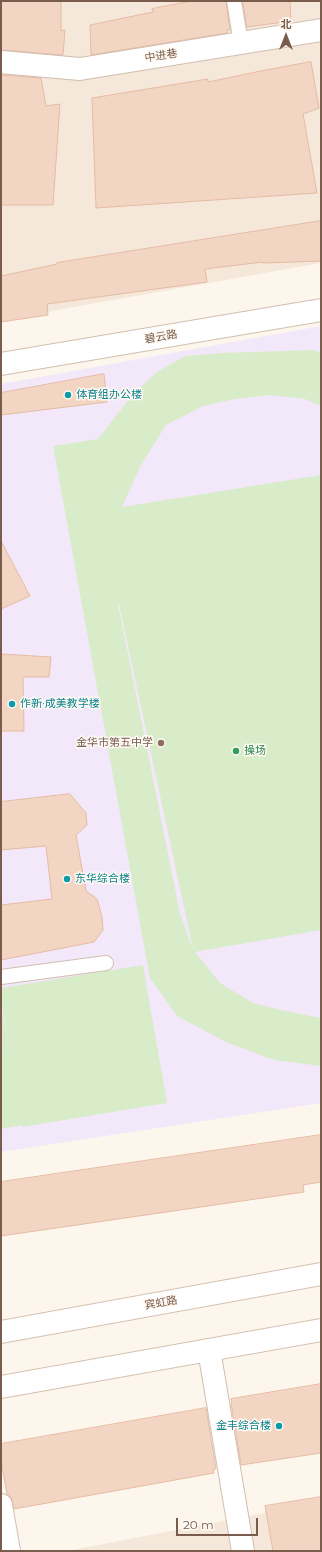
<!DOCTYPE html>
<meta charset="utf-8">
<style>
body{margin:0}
#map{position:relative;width:322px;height:1552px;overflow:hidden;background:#fdf6ec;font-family:Montserrat,"Noto Sans SC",sans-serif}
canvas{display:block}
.frame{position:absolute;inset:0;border:2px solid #7a5c4d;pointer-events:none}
.north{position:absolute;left:266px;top:16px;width:40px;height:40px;-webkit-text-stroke:3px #fffaf3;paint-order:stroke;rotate:0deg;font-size:11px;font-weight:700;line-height:16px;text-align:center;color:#7a5c4d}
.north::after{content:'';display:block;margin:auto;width:14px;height:18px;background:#7a5c4d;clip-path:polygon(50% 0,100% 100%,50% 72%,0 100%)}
.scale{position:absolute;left:176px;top:1518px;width:82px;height:18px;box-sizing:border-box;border:2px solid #7a5c4d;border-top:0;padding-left:5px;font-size:12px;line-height:14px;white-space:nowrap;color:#7a5c4d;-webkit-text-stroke:3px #fffaf3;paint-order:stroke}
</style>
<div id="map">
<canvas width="322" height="1552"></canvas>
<div class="frame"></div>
<div class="north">北</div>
<div class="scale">20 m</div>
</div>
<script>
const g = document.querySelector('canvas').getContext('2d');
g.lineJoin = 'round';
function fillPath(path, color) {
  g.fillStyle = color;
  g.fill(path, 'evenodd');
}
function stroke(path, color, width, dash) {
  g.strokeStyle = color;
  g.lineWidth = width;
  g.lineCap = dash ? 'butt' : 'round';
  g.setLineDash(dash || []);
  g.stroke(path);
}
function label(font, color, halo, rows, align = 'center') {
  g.font = font + ' Montserrat,"Noto Sans SC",sans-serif';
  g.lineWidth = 3;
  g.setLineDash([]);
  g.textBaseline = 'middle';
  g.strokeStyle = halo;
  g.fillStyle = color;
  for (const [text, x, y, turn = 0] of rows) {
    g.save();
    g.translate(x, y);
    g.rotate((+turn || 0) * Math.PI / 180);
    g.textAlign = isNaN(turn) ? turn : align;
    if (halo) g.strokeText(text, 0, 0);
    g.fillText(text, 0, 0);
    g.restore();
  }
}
fillPath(new Path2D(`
 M 1,1 L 321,1 L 321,263 L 1,320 Z
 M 321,1502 L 321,1551 L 67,1551 Z`), '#f5e8da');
fillPath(new Path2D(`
 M 321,326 L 321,1103 L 1,1152 L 1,384 Z`), '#f3e8fa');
fillPath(new Path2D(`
 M 314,350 L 321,353 L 321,406 L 305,399 L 270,395 L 235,399 L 203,406 L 166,425 L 141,465 L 122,507 L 321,475 L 321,930 L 195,952 L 220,983 L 253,1003 L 281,1010 L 321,1018 L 321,1066 L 274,1060 L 226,1042 L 177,1016 L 150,978 L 53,446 L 98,439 L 133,394 L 157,372 L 185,356 L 221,353 ZM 118,604 L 119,604 L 193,949 L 180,914 Z
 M 143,965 L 167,1103 L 22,1127 L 22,1125 L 1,1129 L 1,1005 L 11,1057 L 1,1000 L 1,988 Z`), '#d8ecc9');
const building = new Path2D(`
 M 1,1 L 61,1 L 61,31 L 65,30 L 63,55 L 1,50 Z
 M 192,1 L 226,1 L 230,30 L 227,30 L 227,33 L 91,55 L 90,25 L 153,12 L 152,9 Z
 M 243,1 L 290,1 L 291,21 L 247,27 Z
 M 311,62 L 319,108 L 303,114 L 317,193 L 96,208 L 92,98 L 208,79 L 208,82 L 261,71 Z
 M 1,75 L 41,78 L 46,106 L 60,104 L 53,205 L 1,205 Z
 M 321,221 L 321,261 L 263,263 L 263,262 L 205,269 L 207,282 L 47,304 L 48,315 L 1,322 L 1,276 L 57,264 L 57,263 Z
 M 104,374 L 107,402 L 1,415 L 1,393 Z
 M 1,541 L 30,596 L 1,609 Z
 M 1,654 L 51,657 L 49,677 L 23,677 L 24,731 L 1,731 Z
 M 70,794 L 86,813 L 87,825 L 76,835 L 86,891 L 97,899 L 102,917 L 103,930 L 94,942 L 1,960 L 1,905 L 52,899 L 46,846 L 1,850 L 1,802 Z
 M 321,1135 L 321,1182 L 303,1185 L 304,1192 L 1,1236 L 1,1182 Z
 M 321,1384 L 321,1453 L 241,1465 L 231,1403 L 232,1403 L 231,1399 Z
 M 206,1408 L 216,1469 L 213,1469 L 214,1473 L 14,1509 L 11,1497 L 7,1494 L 1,1461 L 1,1444 Z
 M 321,1497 L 321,1551 L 273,1551 L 265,1506 Z`);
fillPath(building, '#f3d5c3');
stroke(building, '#e6bba3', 1);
const lane = new Path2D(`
 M 234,1 L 241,43
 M 1,977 L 106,963`);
const street = new Path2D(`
 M 1,62 L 80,69 L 321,30
 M 1,364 L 321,310
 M 209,1350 L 243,1551
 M 1,1505 L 9,1551`);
const secondary = new Path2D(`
 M 1,1332 L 321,1274
 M 1,1387 L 321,1330`);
stroke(lane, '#d1beb0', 16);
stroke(street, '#d1beb0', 24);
stroke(secondary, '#d6c0b0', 24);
stroke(lane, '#fff', 14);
stroke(street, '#fff', 22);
stroke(secondary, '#fff', 22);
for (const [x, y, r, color] of [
 [68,395,4,"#0f9aa8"],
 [12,704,4,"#0f9aa8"],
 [161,743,4,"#8d6e63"],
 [236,751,4,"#2e9e5b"],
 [67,879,4,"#0f9aa8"],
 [279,1426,4,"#0f9aa8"]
]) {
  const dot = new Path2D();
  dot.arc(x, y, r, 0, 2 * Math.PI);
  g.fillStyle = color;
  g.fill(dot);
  stroke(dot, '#fffaf3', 1.5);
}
label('11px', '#7a5c4d', '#fffaf3', [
 ["中进巷",161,56,-9],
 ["碧云路",161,337,-10],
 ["宾虹路",161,1303,-10]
]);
label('11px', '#0d838f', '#fffaf3', [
 ["体育组办公楼",76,395],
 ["作新·成美教学楼",20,704],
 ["东华综合楼",75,879],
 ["金丰综合楼",271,1426,"right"]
], 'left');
label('11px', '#785e54', '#fffaf3', [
 ["金华市第五中学",153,743]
], 'right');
label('11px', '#27864d', '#fffaf3', [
 ["操场",244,751]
], 'left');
</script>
